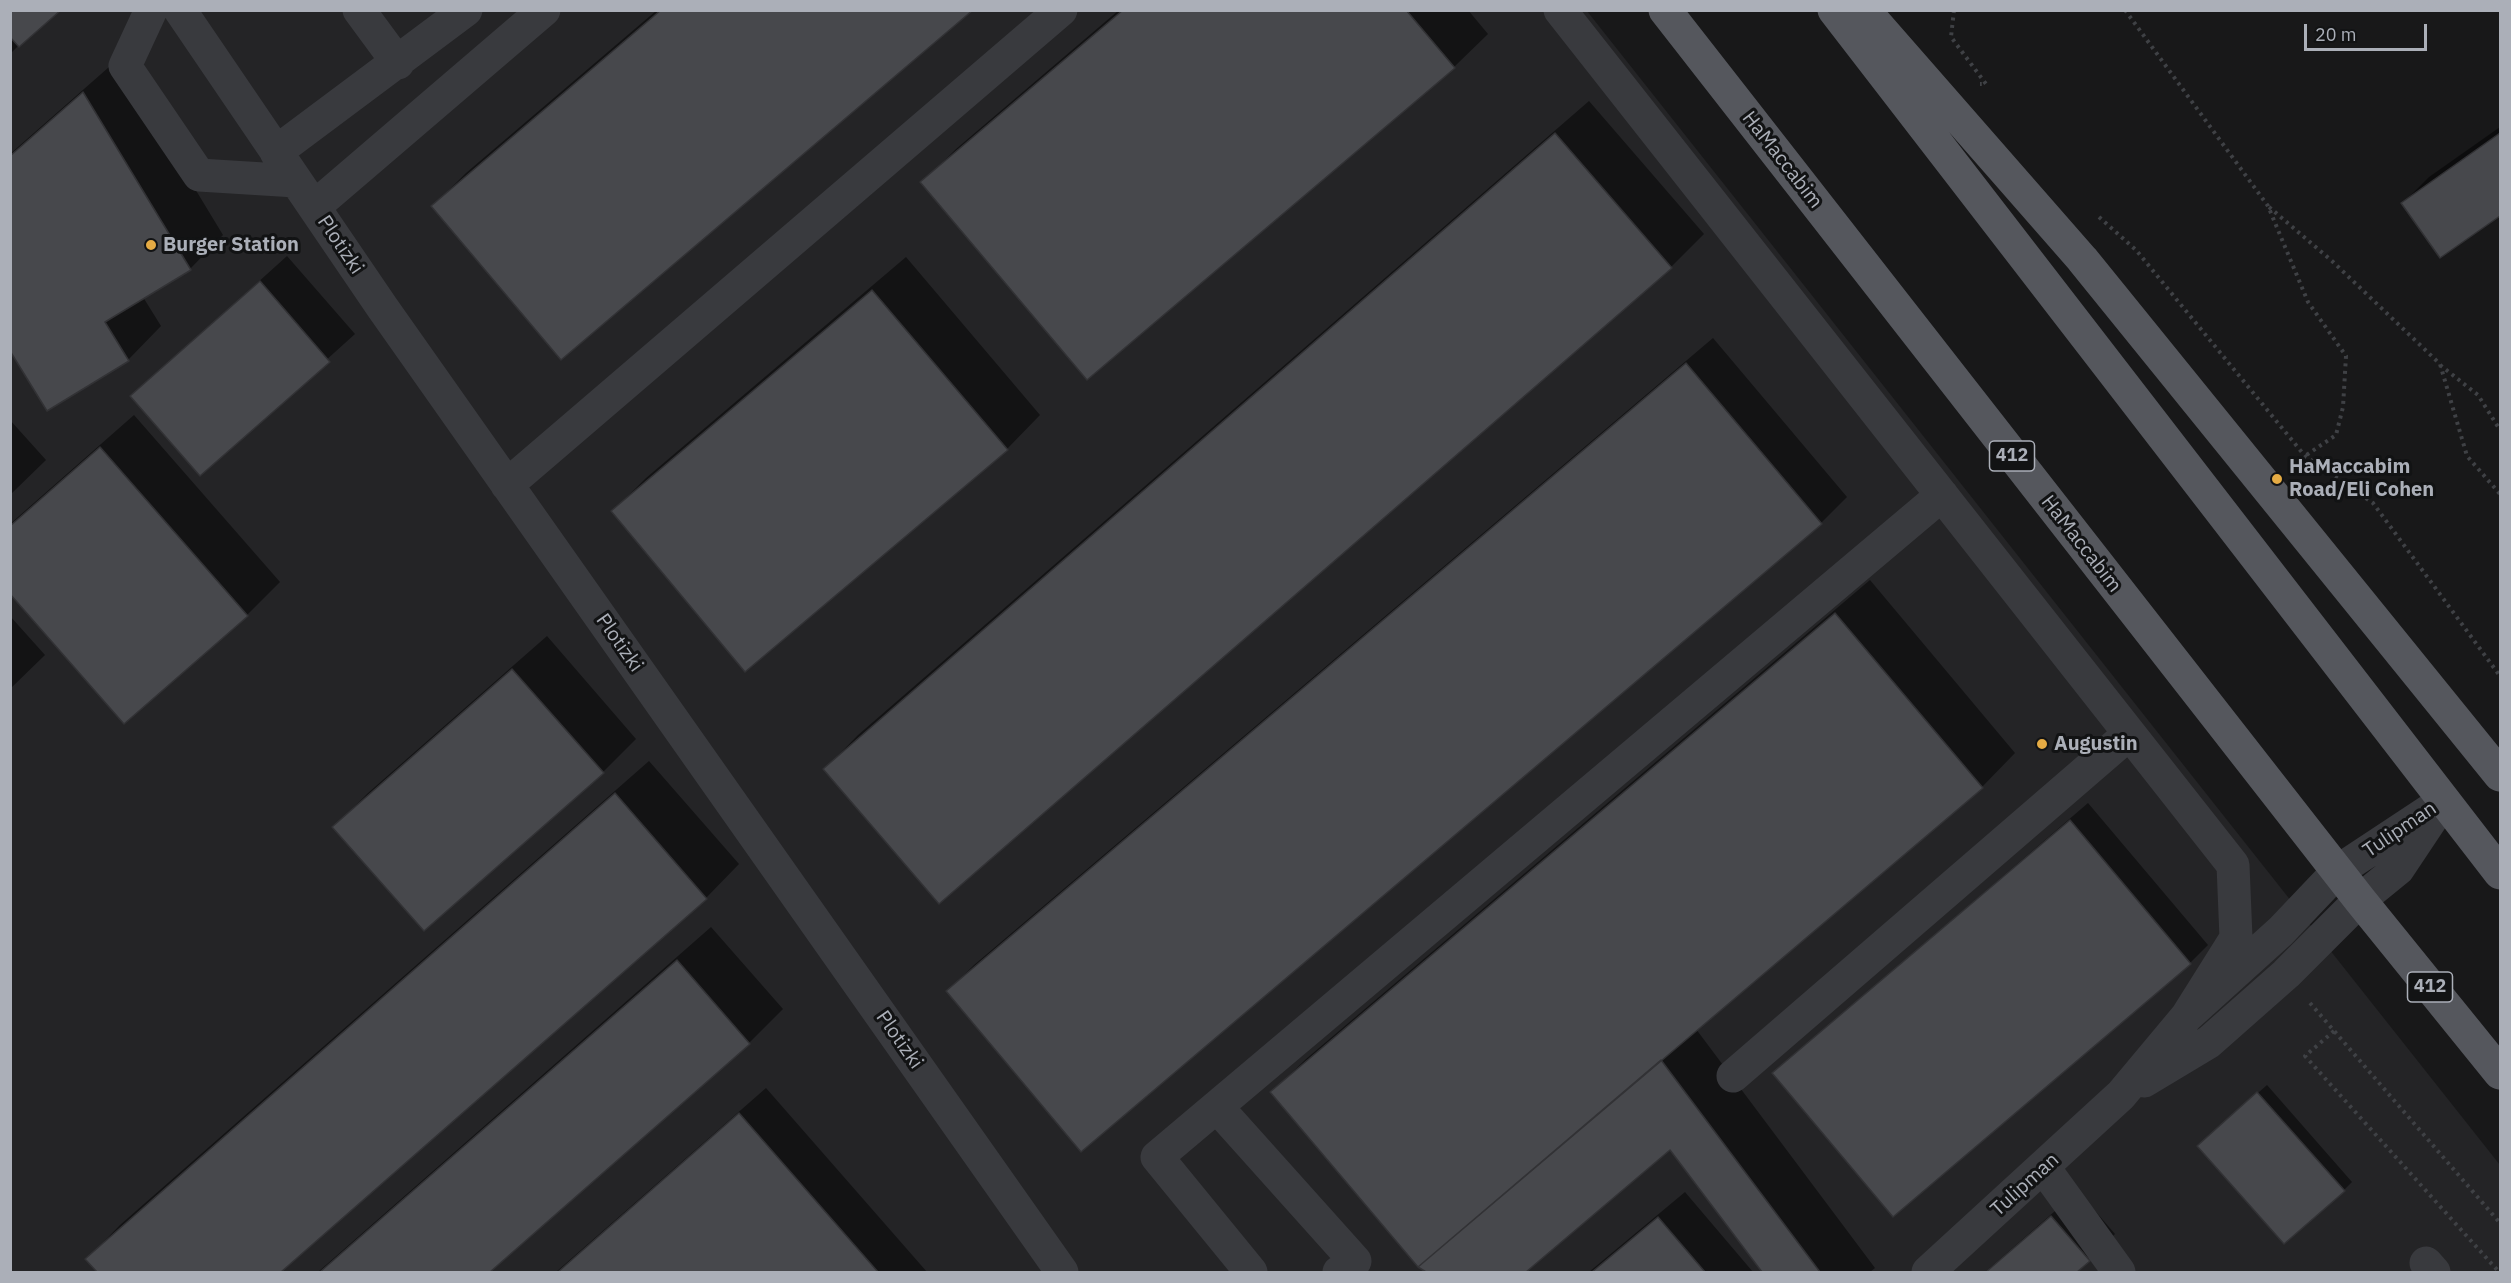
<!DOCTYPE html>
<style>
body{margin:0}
#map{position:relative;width:2511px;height:1283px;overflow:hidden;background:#181819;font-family:"IBM Plex Sans",sans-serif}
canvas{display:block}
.frame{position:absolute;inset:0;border:12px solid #abafb8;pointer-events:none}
.scale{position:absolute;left:2304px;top:24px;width:123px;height:27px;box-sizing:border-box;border:3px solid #abafb8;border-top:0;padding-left:8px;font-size:18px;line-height:21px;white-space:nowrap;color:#abafb8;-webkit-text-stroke:4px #121314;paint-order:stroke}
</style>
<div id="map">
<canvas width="2511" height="1283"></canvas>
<div class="frame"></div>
<div class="scale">20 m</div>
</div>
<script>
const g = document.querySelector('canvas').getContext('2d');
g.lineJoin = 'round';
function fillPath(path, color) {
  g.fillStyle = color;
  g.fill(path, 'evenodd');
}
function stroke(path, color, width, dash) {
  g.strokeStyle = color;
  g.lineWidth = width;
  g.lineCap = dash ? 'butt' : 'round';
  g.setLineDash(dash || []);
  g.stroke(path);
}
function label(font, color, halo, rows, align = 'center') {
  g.font = font + ' "IBM Plex Sans",sans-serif';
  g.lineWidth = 6;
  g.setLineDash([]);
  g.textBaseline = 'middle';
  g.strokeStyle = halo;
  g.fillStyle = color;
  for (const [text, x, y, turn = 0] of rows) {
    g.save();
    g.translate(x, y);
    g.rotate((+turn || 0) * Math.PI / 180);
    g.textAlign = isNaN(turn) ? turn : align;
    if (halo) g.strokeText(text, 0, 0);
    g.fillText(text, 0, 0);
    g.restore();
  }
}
fillPath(new Path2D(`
 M 10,11 L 1587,11 L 2500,1165 L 2500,1272 L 11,1272 Z`), '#242426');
fillPath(new Path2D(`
 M 10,10 L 19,45 L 10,54 Z
 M 657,10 L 970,10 L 433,206 L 466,173 Z
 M 1119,10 L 1468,10 L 1488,34 L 1454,67 L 922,183 L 956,149 Z
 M 117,60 L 223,235 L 190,269 L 143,297 L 161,326 L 128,360 L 10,348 L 10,154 Z
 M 1589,101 L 1704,234 L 1671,267 L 825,769 L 858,735 Z
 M 2500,127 L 2500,214 L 2440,256 L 2403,203 L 2429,177 Z
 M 287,256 L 355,334 L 200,474 L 132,396 Z
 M 906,257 L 1040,415 L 1007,449 L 613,511 L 646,478 Z
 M 1713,338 L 1847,497 L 1821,523 L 948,991 L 974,965 Z
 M 134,415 L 280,582 L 247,615 L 10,592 L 10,524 Z
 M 10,420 L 46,460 L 10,495 Z
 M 1870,580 L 2015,753 L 1982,787 L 1696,1029 L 1875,1268 L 1870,1272 L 1763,1272 L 1670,1148 L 1523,1272 L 1428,1272 L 1419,1266 L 1272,1092 L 1306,1059 Z
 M 10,616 L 45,655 L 10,689 Z
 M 547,636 L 636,739 L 603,772 L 334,827 L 368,793 Z
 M 649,761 L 739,864 L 706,898 L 279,1272 L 99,1272 L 87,1259 L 120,1225 Z
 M 2088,803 L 2208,945 L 2190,963 L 1774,1073 Z
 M 711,927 L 783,1009 L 749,1043 L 488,1272 L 318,1272 Z
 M 2267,1085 L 2352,1182 L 2344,1190 L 2208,1137 Z
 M 766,1088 L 927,1272 L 556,1272 Z
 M 2078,1191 L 2115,1234 L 2075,1272 L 1985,1272 Z
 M 1685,1192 L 1753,1272 L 1589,1272 Z`), '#0007');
const building = new Path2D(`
 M 10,10 L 61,10 L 19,47 L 10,37 Z
 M 661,10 L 973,10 L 561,360 L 431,206 Z
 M 1123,10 L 1406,10 L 1455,68 L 1087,380 L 920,182 Z
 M 83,92 L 191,270 L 105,322 L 129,361 L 47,411 L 10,351 L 10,156 Z
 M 1555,133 L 1672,268 L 939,904 L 823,769 Z
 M 2500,133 L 2500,216 L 2440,258 L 2401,203 Z
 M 260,281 L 330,362 L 200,476 L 130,396 Z
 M 872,290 L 1008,450 L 745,672 L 611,511 Z
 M 1686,363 L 1822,524 L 1081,1152 L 946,991 Z
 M 100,447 L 248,616 L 124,724 L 10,594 L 10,526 Z
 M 1835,613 L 1983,788 L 1418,1267 L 1270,1092 Z
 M 512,669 L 604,773 L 424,931 L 332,827 Z
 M 615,793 L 707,899 L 281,1272 L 97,1272 L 85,1259 Z
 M 2070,820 L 2191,964 L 1893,1217 L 1772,1073 Z
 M 677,960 L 750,1044 L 490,1272 L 320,1272 Z
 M 1661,1060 L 1820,1272 L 1762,1272 L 1670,1150 L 1526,1272 L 1426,1272 L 1418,1267 Z
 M 2257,1092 L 2345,1191 L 2284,1244 L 2197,1146 Z
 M 739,1113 L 878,1272 L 558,1272 Z
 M 2051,1216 L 2090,1261 L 2077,1272 L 1986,1272 Z
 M 1658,1217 L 1705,1272 L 1592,1272 Z`);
fillPath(building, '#47484c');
stroke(building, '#323235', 1.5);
stroke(new Path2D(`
 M 1954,10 L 1951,37 L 1986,84 L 1980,84
 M 2125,10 L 2268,206 L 2308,302 L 2346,356 L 2343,407 L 2336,435 L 2305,456
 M 2269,207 L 2332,261 L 2440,364 L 2467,456 L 2500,494
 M 2099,217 L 2136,250 L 2305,456 L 2373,503 L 2500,676
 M 2440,365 L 2478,395 L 2500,430
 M 2310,1003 L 2500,1223
 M 2334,1031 L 2305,1056 L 2499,1272`), '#3f4145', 4, [3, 4.5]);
stroke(new Path2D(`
 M 151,10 L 125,66 L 199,175 L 296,181
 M 180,10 L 382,307 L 1062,1272
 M 359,10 L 398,63
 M 1560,10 L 2233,865 L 2236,938 L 2187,1016
 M 276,152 L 466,10
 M 314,207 L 544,10
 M 507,485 L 1061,10
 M 1733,1076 L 2129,734
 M 2144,1081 L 2209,1042 L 2286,974 L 2360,900 L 2398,869 L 2436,812
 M 1217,1107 L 1355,1261 L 1339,1272
 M 2044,1168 L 2119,1272
 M 2426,1263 L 2434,1272
 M 1251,1272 L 1157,1157 L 1942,495
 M 1928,1272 L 2121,1095 L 2187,1016 L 2281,931 L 2338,871 L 2444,801`), '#393a3e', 33);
stroke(new Path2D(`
 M 1665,10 L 2360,900 L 2500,1073
 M 1834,10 L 2500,873
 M 1864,10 L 2082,259 L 2500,775`), '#55575d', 33);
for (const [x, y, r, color] of [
 [151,245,6,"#e5ab44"],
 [2277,479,6,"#e5ab44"],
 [2042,744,6,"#e5ab44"]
]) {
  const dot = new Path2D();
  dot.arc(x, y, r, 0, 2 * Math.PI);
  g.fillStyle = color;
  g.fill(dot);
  stroke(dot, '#121314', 2);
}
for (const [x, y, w] of [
 [2012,456,45],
 [2430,987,45]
]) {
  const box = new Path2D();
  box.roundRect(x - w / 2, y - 15, w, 30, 4.5);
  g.fillStyle = '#121314';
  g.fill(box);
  stroke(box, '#abafb8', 1.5);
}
label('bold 18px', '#abafb8', null, [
 ["412",2012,456],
 ["412",2430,987]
]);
label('20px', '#abafb8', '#121314', [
 ["HaMaccabim",1782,160,52],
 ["Plotizki",340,245,56],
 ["HaMaccabim",2081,544,52],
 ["Plotizki",619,643,55],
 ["Tulipman",2400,830,-34],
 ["Plotizki",899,1040,55],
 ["Tulipman",2025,1185,-42]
]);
label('bold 20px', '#abafb8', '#121314', [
 ["Burger Station",163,245],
 ["HaMaccabim",2289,467],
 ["Road/Eli Cohen",2289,490],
 ["Augustin",2054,744]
], 'left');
</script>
